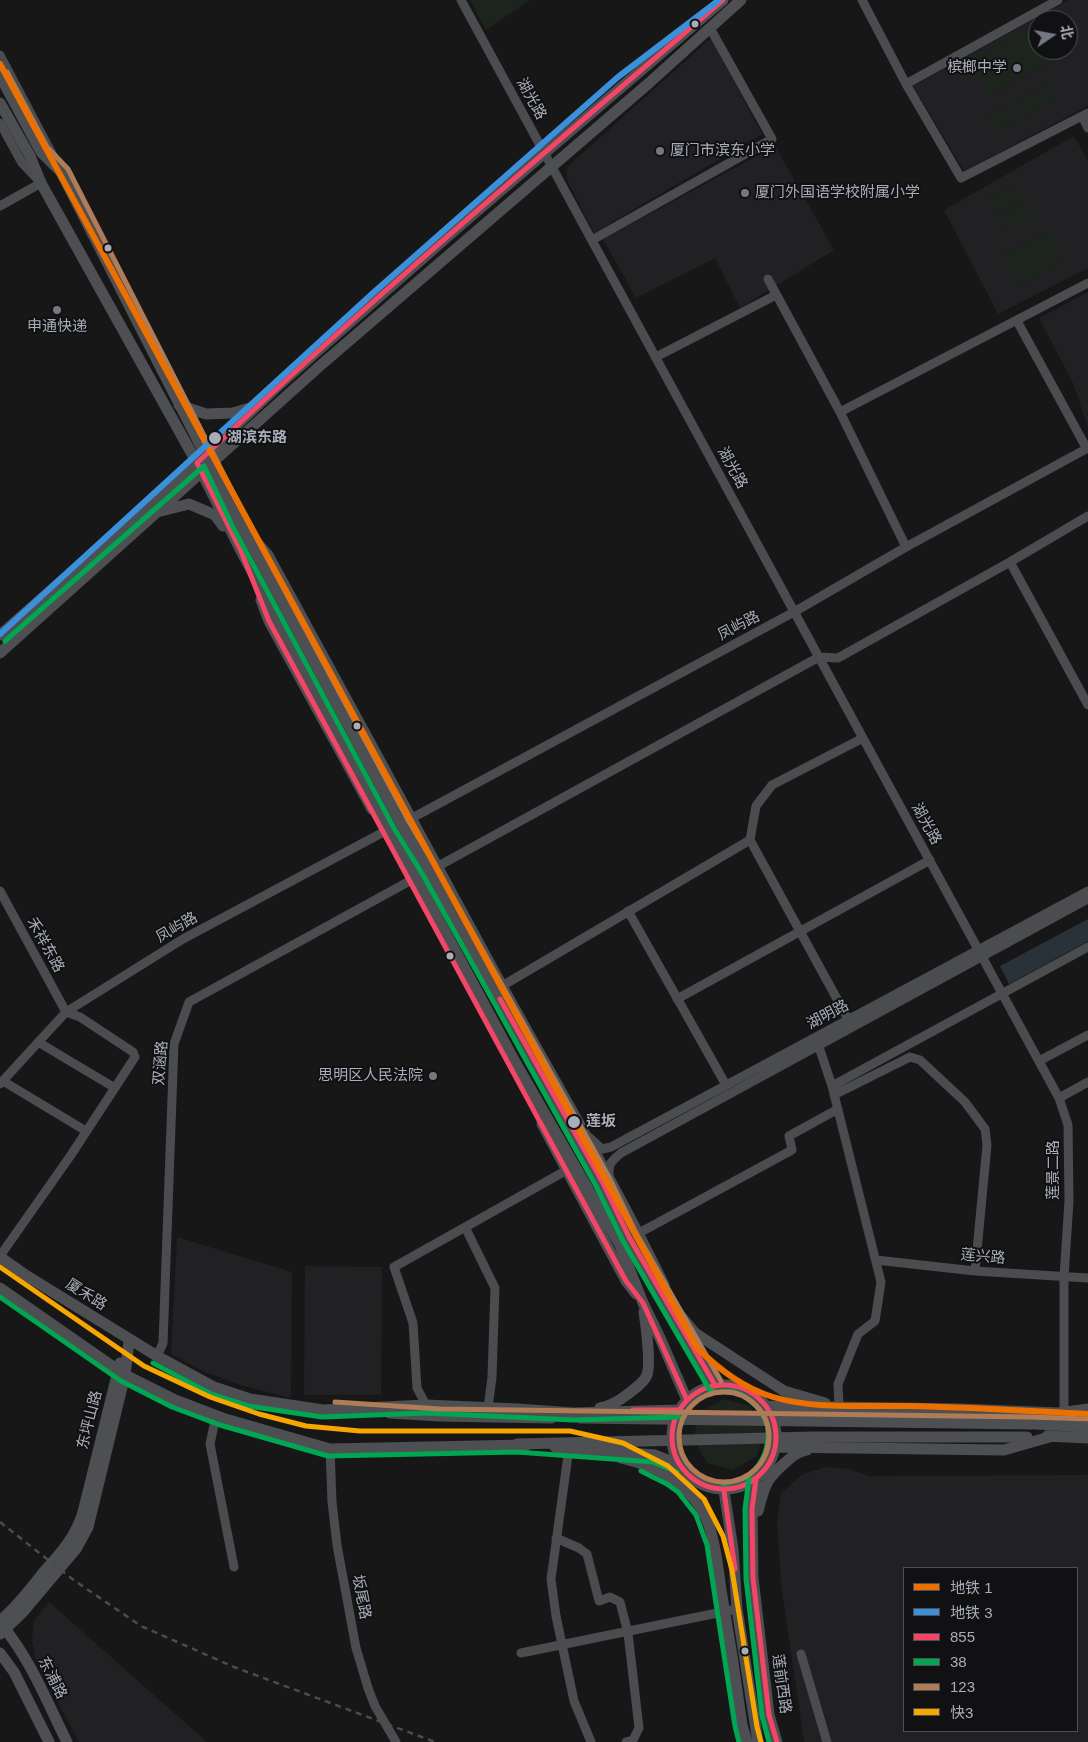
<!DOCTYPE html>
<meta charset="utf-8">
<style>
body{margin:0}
#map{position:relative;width:1088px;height:1742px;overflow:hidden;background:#171717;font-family:Arial,"Noto Sans SC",sans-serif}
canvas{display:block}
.legend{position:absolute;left:903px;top:1567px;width:175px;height:165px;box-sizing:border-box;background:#111113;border:1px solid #4d4f55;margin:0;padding:6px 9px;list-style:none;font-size:15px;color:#a8adb8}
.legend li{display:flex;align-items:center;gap:10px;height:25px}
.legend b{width:25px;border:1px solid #4d4f55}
.north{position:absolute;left:1028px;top:10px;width:50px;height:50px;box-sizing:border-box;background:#111113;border:1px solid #4d4f55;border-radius:50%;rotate:78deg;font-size:14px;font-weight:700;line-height:20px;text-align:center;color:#a8adb8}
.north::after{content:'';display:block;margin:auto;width:18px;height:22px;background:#757880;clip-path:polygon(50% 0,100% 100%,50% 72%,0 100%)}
</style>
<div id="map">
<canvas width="1088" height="1742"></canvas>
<ul class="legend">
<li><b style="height:6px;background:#ec7000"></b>地铁 1</li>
<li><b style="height:6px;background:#3a90db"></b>地铁 3</li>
<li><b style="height:6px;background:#f34667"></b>855</li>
<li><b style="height:6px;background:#00a651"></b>38</li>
<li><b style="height:6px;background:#b07c57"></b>123</li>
<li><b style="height:6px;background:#f7a600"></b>快3</li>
</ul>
<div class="north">北</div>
</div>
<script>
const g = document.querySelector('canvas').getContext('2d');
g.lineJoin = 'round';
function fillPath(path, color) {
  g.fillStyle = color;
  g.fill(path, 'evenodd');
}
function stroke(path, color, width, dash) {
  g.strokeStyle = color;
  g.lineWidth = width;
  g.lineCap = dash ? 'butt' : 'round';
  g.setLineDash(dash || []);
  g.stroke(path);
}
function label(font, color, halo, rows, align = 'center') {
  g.font = font + ' Arial,"Noto Sans SC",sans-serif';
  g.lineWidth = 4;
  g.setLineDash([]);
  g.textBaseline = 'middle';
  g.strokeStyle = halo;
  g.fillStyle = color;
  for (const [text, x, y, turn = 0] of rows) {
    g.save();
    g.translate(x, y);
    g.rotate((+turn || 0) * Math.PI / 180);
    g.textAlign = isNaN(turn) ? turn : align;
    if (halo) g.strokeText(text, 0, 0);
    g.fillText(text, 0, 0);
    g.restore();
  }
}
fillPath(new Path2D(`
 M 1069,0 L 1088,0 L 1088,106 L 964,171 L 913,86 ZM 1038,20 L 1068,20 L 1068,50 L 1038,50 Z
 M 711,38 L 762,134 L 594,233 L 567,180 L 567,167 Z
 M 1074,136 L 1088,161 L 1088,268 L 998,314 L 944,210 Z
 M 775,146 L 834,250 L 740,308 L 715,258 L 636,298 L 603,239 Z
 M 1088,292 L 1088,428 L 1073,383 L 1039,318 Z
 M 177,1237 L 292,1272 L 291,1398 L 240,1385 L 205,1372 L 171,1354 Z
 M 305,1266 L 382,1267 L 381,1395 L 304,1395 Z
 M 826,1467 L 849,1469 L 869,1476 L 1088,1475 L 1088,1742 L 804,1742 L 781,1583 L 777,1521 L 781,1493 L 803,1474 ZM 904,1568 L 1077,1568 L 1077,1731 L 904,1731 Z
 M 49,1602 L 207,1742 L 79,1742 L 36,1662 L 32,1640 L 34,1620 Z`), '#212123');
fillPath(new Path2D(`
 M 470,0 L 530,0 L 486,30 Z
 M 1034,24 L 1038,31 L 1038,50 L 1048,50 L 1054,61 L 990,96 L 970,60 Z
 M 1045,85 L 1053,100 L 1024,116 L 1016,101 Z
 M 1011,104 L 1018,118 L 993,131 L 986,117 Z
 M 1015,183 L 1023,199 L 995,213 L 987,198 Z
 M 1025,202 L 1033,216 L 1003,231 L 996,216 Z
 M 1048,231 L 1064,261 L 1018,286 L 1001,256 Z
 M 724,1399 L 750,1406 L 764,1430 L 757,1456 L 733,1470 L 707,1463 L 693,1439 L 700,1412 Z`), '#1d241e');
fillPath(new Path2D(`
 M 1088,919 L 1088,941 L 1009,984 L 1000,966 Z`), '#2a3239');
stroke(new Path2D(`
 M 461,0 L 1059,1098 L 1068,1125 L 1069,1201 L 1064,1277 L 1064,1413
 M 862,0 L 906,84 L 961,178 L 1088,113
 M 0,55 L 59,167
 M 906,84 L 1058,0
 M 1082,116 L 1088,128
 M 0,123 L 22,163 L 41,183 L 0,206
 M 592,240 L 772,139 L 710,28
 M 768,279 L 840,412 L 906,547
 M 1017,321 L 1087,449
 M 656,357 L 776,295
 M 840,412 L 1088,283
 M 1010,562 L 1088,705
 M 401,824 L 794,612 L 906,547 L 1088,448
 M 750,840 L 848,1019
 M 433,869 L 819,657 L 838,658 L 1010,562 L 1088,516
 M 0,891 L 66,1012 L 80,1017 L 133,1052 L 135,1057 L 71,1155 L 0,1256
 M 628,911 L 726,1085
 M 502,986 L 750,840 L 756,806 L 772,785 L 863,738
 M 677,999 L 930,860
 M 38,1042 L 115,1088
 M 818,1044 L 832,1086 L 881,1282 L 875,1321 L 858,1334 L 838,1384 L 839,1407
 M 1039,1061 L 1088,1035
 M 3,1081 L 86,1131
 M 0,1084 L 66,1012 L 183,939 L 391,828
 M 832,1086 L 1088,947
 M 834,1095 L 910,1057 L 920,1060 L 965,1102 L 985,1129 L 987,1145 L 975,1271
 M 1059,1098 L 1088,1082
 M 589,1137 L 602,1149 L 611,1147 L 1088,891
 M 609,1175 C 608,1163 612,1161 621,1153 L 1088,899
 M 465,1227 L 495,1288 L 492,1377 L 488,1408
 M 639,1233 L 792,1150 L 789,1136 L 838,1109
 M 876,1260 L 975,1271 L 1088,1278
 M 157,1356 L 163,1343 L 174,1044 L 189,1002 L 417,877
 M 426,1405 L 417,1388 L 413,1323 L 394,1267 L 567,1170
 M 216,1416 L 210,1444 L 234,1567
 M 569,1448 L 551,1579 L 556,1616 L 574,1701 L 591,1742
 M 330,1449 L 332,1502 L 337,1545 L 356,1648 L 368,1688 L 375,1706 L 396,1742
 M 556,1538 L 579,1548 L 587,1554 L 599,1601 L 610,1597 L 620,1602 L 628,1633 L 639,1728 L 633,1740 L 626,1742
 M 521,1653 L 737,1609
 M 801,1654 L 827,1742`), '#4b4c50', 9);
stroke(new Path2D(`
 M 0,76 L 41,152 L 61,172 L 240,523 L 401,824 L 429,871 L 603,1183 L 629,1237 L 715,1385
 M 0,103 L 30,156 L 41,183 L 197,463 L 241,551 L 514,1060 L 620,1245 L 643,1303 L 660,1338 L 687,1400
 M 179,405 L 206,414 L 233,413 L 253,407
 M 161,511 L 189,504 L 215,515 L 223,526
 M 254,539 L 268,555 C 346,698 423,841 501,984 C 556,1084 614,1182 664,1285
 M 261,600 L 269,621 L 372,809
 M 0,635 L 206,454 L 281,383 L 456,229 L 723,0
 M 0,653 L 321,365 L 649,83 L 741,0
 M 542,1124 L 626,1281 L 636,1294
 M 0,1257 L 27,1276 L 157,1356 L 214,1387 L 250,1399 L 323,1410 L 426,1405 L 518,1409 L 573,1413 L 679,1410
 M 0,1288 L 125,1375 L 175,1400 L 222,1418 L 330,1449 L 527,1445
 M 679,1314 L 695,1333 L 784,1391 L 825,1403
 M672 1437a52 52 0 1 1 104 0a52 52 0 1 1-104 0Z
 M 767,1406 L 959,1409 L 1059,1413
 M 600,1408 C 611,1406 619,1401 628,1394 C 634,1389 644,1383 647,1375 C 651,1364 646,1325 644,1312
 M 390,1413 L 440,1416 L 551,1418
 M 1031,1424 L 1059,1413 L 1088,1409
 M 1035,1424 L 1088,1427
 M 1047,1436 L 1088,1438
 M 555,1447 L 655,1455 L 680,1465
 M 776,1447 L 1004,1450 L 1053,1436
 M 621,1458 C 655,1466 683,1479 702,1510 C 714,1529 718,1568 721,1590 C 729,1635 736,1680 742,1725 L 747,1742
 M 756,1479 L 752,1509 L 753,1578 L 769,1715 L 777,1742
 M 724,1491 L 733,1549 L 737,1609 L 758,1742
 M 758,1511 C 765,1484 766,1479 787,1461 C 794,1455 798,1452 807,1450
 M 0,1621 C 16,1607 29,1591 42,1574 C 59,1555 76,1537 83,1512 L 120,1363
 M 1,1624 C 30,1658 47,1702 67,1742
 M 0,1634 L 23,1612 L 76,1549 L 88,1527 L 125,1375 L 129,1341
 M 0,1653 L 14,1672 L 49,1742`), '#4d4f52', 11);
stroke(new Path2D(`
 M 0,1522 L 75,1581 L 141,1626 L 234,1667 L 435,1742`), '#4b4c4f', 2.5, [6, 5]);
stroke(new Path2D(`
 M 580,1418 L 1031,1424
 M 517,1444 L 813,1437 L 1027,1437`), '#4d4f52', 11);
stroke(new Path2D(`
 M 500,999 L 603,1183 L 629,1237 L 715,1385
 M672 1437a52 52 0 1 1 104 0a52 52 0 1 1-104 0Z
 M 687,1400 L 643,1303 L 626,1281 L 269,621 L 241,551 L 197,463 C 366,302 546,152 723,0
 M 633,1410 L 679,1410
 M 756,1479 L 752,1509 L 753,1578 L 769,1715 L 777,1742
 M 724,1491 L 735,1569`), '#f34667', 5);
stroke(new Path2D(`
 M 5,641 L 204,466 L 233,527 L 394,828 L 423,875 L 596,1186 L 623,1241 L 709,1389 C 716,1396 725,1389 734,1392 C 742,1394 751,1401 757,1407 C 776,1426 769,1460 748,1476 C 741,1481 731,1482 723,1484
 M 0,1297 L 121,1381 L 172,1407 L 220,1425 L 328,1456 L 517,1452 L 653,1462 L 677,1472
 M 153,1363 L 211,1394 L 248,1406 L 322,1417 L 426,1413 L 573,1420 L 679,1417
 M 641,1471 L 667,1484 L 678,1492 L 696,1515 L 707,1545 L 735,1726 L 739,1742
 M 749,1478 L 745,1509 L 746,1579 L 762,1716 L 769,1742`), '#00a651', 5);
stroke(new Path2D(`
 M 7,72 L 47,147 L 68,169 L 247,520 L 408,820 L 436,867 L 610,1179 L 636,1233 L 721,1381
 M679 1437a45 45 0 1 1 90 0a45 45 0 1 1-90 0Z
 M 335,1402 L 440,1409 L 1031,1417 L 1088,1419`), '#b07c57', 5);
stroke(new Path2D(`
 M 0,1267 L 144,1366 L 210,1397 L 259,1414 L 306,1426 L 360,1431 L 570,1431 L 623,1443 L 668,1466 L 704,1499 L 723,1536 L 732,1570 L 757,1727 L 761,1742`), '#f7a600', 5);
stroke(new Path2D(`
 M 0,64 L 697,1348 C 719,1369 743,1388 773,1397 C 817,1410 864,1405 909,1406 C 969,1407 1028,1411 1088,1414`), '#ec7000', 6);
stroke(new Path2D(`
 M 0,634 L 373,293 L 618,77 L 719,0`), '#3a90db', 6);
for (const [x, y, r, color] of [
 [695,24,4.5,"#a8adb8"],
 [1017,68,5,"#757880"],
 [660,151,5,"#757880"],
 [745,193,5,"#757880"],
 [108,248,4.5,"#a8adb8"],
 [57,310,5,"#757880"],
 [215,438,7,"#a8adb8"],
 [357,726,4.5,"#a8adb8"],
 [450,956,4.5,"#a8adb8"],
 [433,1076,5,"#757880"],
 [574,1122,7,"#a8adb8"],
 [745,1651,4.5,"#a8adb8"]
]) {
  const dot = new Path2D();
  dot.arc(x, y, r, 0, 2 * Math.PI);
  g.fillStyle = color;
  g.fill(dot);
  stroke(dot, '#111113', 2);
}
label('15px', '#a8adb8', '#111113', [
 ["槟榔中学",1007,68],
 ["厦门市滨东小学",670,151,"left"],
 ["厦门外国语学校附属小学",755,193,"left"],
 ["申通快递",57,327,"center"],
 ["思明区人民法院",423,1076]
], 'right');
label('15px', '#a8adb8', '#111113', [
 ["湖光路",531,99,61],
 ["湖光路",732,468,61],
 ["凤屿路",739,626,-28],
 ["湖光路",926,824,61],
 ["凤屿路",177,928,-30],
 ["禾祥东路",45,945,61],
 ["湖明路",828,1015,-28],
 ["双涵路",161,1063,-85],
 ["莲景二路",1054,1170,-90],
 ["莲兴路",983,1257,5],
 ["厦禾路",86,1295,32],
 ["东坪山路",90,1420,-76],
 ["坂尾路",361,1597,79],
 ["东浦路",52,1678,63],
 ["莲前西路",781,1684,82]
]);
label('bold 15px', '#a8adb8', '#111113', [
 ["湖滨东路",227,438],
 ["莲坂",586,1122]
], 'left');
</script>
